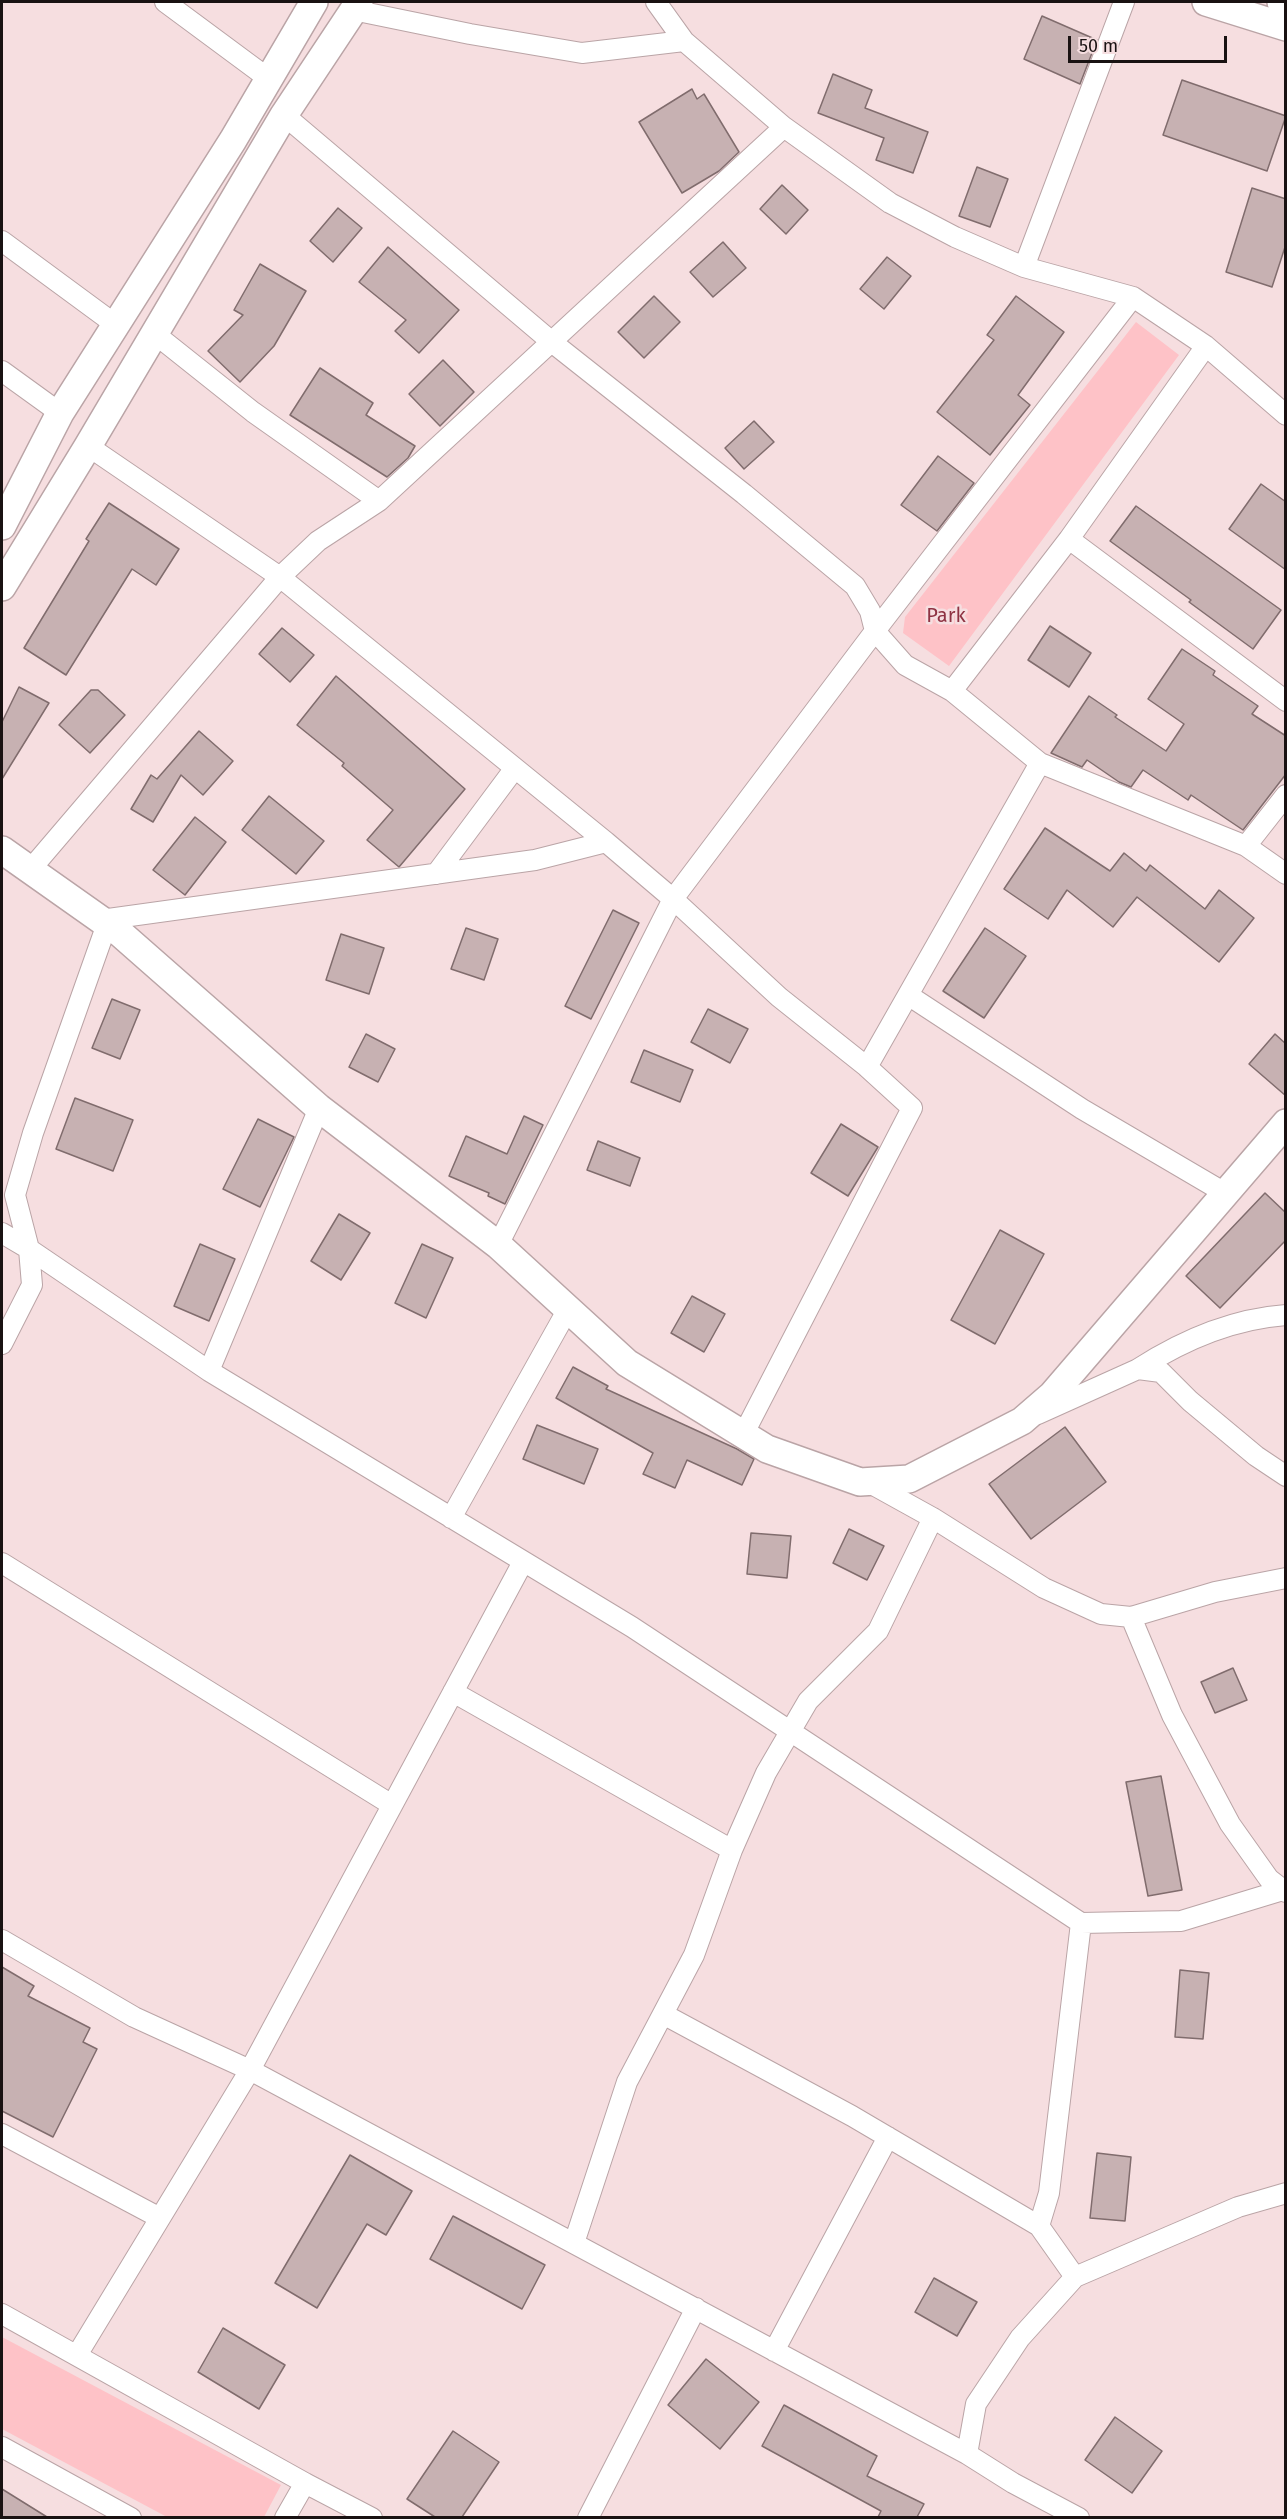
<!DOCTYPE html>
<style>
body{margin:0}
#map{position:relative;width:1287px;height:2519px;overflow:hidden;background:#f6dee0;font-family:"Fira Sans",sans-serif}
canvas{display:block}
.frame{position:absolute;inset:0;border:3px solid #191212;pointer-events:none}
.scale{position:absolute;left:1068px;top:36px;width:159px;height:27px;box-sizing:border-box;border:3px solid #191212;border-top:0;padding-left:8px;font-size:18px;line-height:21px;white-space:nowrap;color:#191212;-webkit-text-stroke:4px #f6dee0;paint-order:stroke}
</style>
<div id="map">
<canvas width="1287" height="2519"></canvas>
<div class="frame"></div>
<div class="scale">50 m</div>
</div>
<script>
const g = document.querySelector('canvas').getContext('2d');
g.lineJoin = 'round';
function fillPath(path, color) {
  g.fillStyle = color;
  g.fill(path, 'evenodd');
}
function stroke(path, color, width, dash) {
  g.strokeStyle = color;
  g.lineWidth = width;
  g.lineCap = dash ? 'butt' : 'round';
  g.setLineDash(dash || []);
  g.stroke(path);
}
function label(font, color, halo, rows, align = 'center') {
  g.font = font + ' "Fira Sans",sans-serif';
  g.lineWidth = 5;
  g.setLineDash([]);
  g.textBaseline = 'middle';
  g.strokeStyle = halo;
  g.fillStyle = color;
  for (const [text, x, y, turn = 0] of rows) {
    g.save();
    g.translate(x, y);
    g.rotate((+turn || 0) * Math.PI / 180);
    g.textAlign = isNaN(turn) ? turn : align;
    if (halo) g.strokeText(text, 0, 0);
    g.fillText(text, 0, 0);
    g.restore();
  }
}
fillPath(new Path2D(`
 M 1136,322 L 1179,355 L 949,666 L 903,633 L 905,617 Z
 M 2,2337 L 281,2485 L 264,2517 L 167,2517 L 2,2429 Z`), '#fec2c7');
const building = new Path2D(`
 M 1042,16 L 1097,40 L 1080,84 L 1024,59 Z
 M 833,74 L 872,90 L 865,108 L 928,132 L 913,173 L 876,160 L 884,138 L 818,113 Z
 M 1182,80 L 1286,116 L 1267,171 L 1163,135 Z
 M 692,89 L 697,99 L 704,94 L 739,152 L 719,171 L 682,193 L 639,122 Z
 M 977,167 L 1008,179 L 990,227 L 959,216 Z
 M 782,185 L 808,210 L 786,234 L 760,209 Z
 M 1252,188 L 1286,199 L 1286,244 L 1272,287 L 1226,272 Z
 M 338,208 L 362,228 L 333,262 L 310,241 Z
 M 723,242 L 746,268 L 713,297 L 690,272 Z
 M 388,247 L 459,310 L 419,353 L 395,331 L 406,320 L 359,282 Z
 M 887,257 L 911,276 L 884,309 L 860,289 Z
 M 260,264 L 306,291 L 274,346 L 240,382 L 208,351 L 243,315 L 234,310 Z
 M 654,296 L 680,322 L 644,358 L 618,332 Z
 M 1016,296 L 1064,332 L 1018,395 L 1030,405 L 990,455 L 937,412 L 994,340 L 987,335 Z
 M 443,360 L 474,392 L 440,426 L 409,394 Z
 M 320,368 L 373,403 L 366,415 L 415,446 L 408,458 L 387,477 L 290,415 Z
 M 754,421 L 774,442 L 744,469 L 725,448 Z
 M 938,456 L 974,483 L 937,531 L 901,505 Z
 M 1261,484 L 1286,502 L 1286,570 L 1229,529 Z
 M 109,503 L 179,549 L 156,585 L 132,569 L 66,675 L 24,648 L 89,541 L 86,539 Z
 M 1136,506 L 1281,610 L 1253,649 L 1189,602 L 1191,600 L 1110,541 Z
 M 1050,626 L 1091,653 L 1069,687 L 1028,660 Z
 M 282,628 L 314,655 L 290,682 L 259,654 Z
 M 1182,649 L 1215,671 L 1213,675 L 1258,706 L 1252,714 L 1286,736 L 1286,774 L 1243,830 L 1191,795 L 1188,800 L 1143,770 L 1131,787 L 1119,782 L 1087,760 L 1082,767 L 1051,753 L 1089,696 L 1117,715 L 1115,717 L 1166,751 L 1184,724 L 1148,699 Z
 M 336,676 L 465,789 L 399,867 L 367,840 L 393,810 L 342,766 L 344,763 L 297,725 Z
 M 19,687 L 49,703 L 2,779 L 2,722 Z
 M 91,690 L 98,690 L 125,715 L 90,753 L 59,725 Z
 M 199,731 L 233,761 L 203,795 L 181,775 L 153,822 L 131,809 L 151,775 L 157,779 Z
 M 269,796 L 324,841 L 296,874 L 242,830 Z
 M 195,817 L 226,842 L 185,895 L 153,870 Z
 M 1045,828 L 1110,871 L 1124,853 L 1146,871 L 1150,865 L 1205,909 L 1219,890 L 1254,918 L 1219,962 L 1137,897 L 1113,927 L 1067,890 L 1048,919 L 1004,889 Z
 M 613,910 L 639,923 L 591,1019 L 565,1006 Z
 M 466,928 L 498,939 L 484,980 L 451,969 Z
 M 985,928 L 1026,956 L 984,1018 L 943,991 Z
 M 341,934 L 384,948 L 369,994 L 326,980 Z
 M 112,999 L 140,1010 L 120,1059 L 92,1048 Z
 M 708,1009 L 748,1029 L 730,1063 L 691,1042 Z
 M 366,1034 L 395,1049 L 378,1082 L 349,1067 Z
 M 1275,1034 L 1286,1044 L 1286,1096 L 1249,1064 Z
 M 644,1050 L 693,1070 L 680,1102 L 631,1082 Z
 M 75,1098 L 133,1120 L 113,1171 L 56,1149 Z
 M 524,1116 L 543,1125 L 505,1204 L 488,1196 L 489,1193 L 449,1176 L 466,1136 L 507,1154 Z
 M 258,1119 L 294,1137 L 260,1207 L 223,1189 Z
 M 841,1124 L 878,1147 L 848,1196 L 811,1173 Z
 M 598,1141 L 640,1158 L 630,1186 L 587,1170 Z
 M 1265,1193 L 1286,1213 L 1286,1240 L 1220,1308 L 1186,1276 Z
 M 339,1214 L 370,1233 L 341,1280 L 311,1261 Z
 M 1000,1230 L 1044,1254 L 995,1344 L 951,1320 Z
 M 200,1244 L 235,1259 L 209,1321 L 174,1306 Z
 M 422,1244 L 453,1258 L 426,1318 L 395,1303 Z
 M 692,1296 L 725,1314 L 704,1352 L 671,1333 Z
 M 573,1367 L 608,1386 L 606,1389 L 737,1449 L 754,1459 L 742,1485 L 687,1460 L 675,1488 L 643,1474 L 653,1453 L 556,1398 Z
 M 537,1425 L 598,1449 L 584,1484 L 523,1459 Z
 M 1065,1427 L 1106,1482 L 1031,1539 L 989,1484 Z
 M 849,1529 L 884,1546 L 867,1580 L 833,1563 Z
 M 751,1533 L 791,1536 L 787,1578 L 747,1574 Z
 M 1233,1668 L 1247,1700 L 1215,1713 L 1201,1682 Z
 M 1161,1776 L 1182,1890 L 1148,1896 L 1126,1782 Z
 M 2,1967 L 34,1986 L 28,1996 L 90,2028 L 83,2042 L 97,2049 L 53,2137 L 2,2111 Z
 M 1180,1970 L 1209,1973 L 1203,2039 L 1175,2037 Z
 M 1097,2153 L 1131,2157 L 1125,2221 L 1090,2218 Z
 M 350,2155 L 412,2191 L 386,2235 L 367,2224 L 317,2308 L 275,2283 Z
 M 453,2216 L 545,2265 L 522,2309 L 430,2259 Z
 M 934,2278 L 977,2302 L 957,2336 L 915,2312 Z
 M 223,2328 L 285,2365 L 259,2409 L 198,2372 Z
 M 706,2359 L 759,2402 L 720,2449 L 668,2405 Z
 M 784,2405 L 877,2456 L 867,2476 L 924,2504 L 917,2517 L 878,2517 L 881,2511 L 762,2446 Z
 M 1115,2417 L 1162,2451 L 1132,2493 L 1085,2460 Z
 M 453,2431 L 499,2462 L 462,2517 L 435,2517 L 407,2499 Z
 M 2,2489 L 47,2517 L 2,2517 Z`);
fillPath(building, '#c7b1b2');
stroke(building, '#806c6d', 1.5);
const street = new Path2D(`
 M 165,2 L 269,79
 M 656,2 L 684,41 L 784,127 L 890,203 L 955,237 L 1024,267 L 1133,297 L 1206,346 L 1286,415
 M 353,10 L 470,34 L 582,53 L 684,41
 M 284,115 L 553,343 L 744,494 L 855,586 L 870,611 L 875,631 L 905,665 L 952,691 L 1040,763 L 1246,846 L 1286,874
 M 2,241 L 116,325
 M 1024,267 L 1124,2
 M 155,334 L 253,412 L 379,501
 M 2,371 L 60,413
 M 88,446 L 280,577 L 606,842 L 673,899 L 779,997 L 867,1067 L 912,1108 L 743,1435
 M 1069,539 L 1286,701
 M 952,691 L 1069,539 L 1206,346
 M 1246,846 L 1286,795
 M 30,870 L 280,577 L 318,541 L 379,501 L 784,127
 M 436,874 L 515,768
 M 101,920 L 535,860 L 606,842
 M 908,995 L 1082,1109 L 1225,1193
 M 867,1067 L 1040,763
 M 2,1233 L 29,1249 L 209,1371 L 632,1627 L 1081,1923 L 1181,1921 L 1283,1890
 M 498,1245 L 673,899 L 875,631 L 1133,297
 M 2,1344 L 32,1285 L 29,1249 L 15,1195 L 33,1133 L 107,924
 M 1138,1369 C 1183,1340 1232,1319 1286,1315
 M 209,1371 L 319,1108
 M 1038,1414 L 1138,1369 L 1161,1372 L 1190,1401 L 1256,1456 L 1286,1476
 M 868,1482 L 933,1518 L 1044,1588 L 1101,1614 L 1131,1617 L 1215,1592 L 1286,1578
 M 451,1518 L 568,1309
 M 2,1563 L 392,1805
 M 1131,1617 L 1172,1715 L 1230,1824 L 1269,1879 L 1286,1892
 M 453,1692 L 732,1850
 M 2,1940 L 134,2017 L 250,2070 L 967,2454 L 1013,2483 L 1079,2518
 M 663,2014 L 852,2116 L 1039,2226 L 1075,2277
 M 2,2134 L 160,2218
 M 1039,2226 L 1049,2193 L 1081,1923
 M 574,2243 L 627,2082 L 694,1955 L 732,1850 L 766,1773 L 808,1701 L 878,1631 L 933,1518
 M 2,2314 L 305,2483 L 372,2518
 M 774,2351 L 888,2137
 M 77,2355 L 250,2070 L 523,1562
 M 2,2447 L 131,2518
 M 967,2454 L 976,2404 L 1020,2338 L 1075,2277 L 1238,2207 L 1286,2193
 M 285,2518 L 305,2483
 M 588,2518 L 696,2308`);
const secondary = new Path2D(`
 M 1206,2 L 1286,27
 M 1281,2 L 1286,3
 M 2,526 L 60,413 L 233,140 L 314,2
 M 2,587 L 88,446 L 284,115 L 359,2
 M 2,850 L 121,934 L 319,1108 L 498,1245 L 627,1363 L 767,1449 L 860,1482 L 909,1479 L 1022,1421 L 1052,1395 L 1286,1123`);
stroke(street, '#baa4a6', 22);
stroke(secondary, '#baa4a6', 30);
stroke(street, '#fff', 20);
stroke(secondary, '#fff', 27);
label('20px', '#8f3343', '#f6dee0', [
 ["Park",946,616]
]);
</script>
